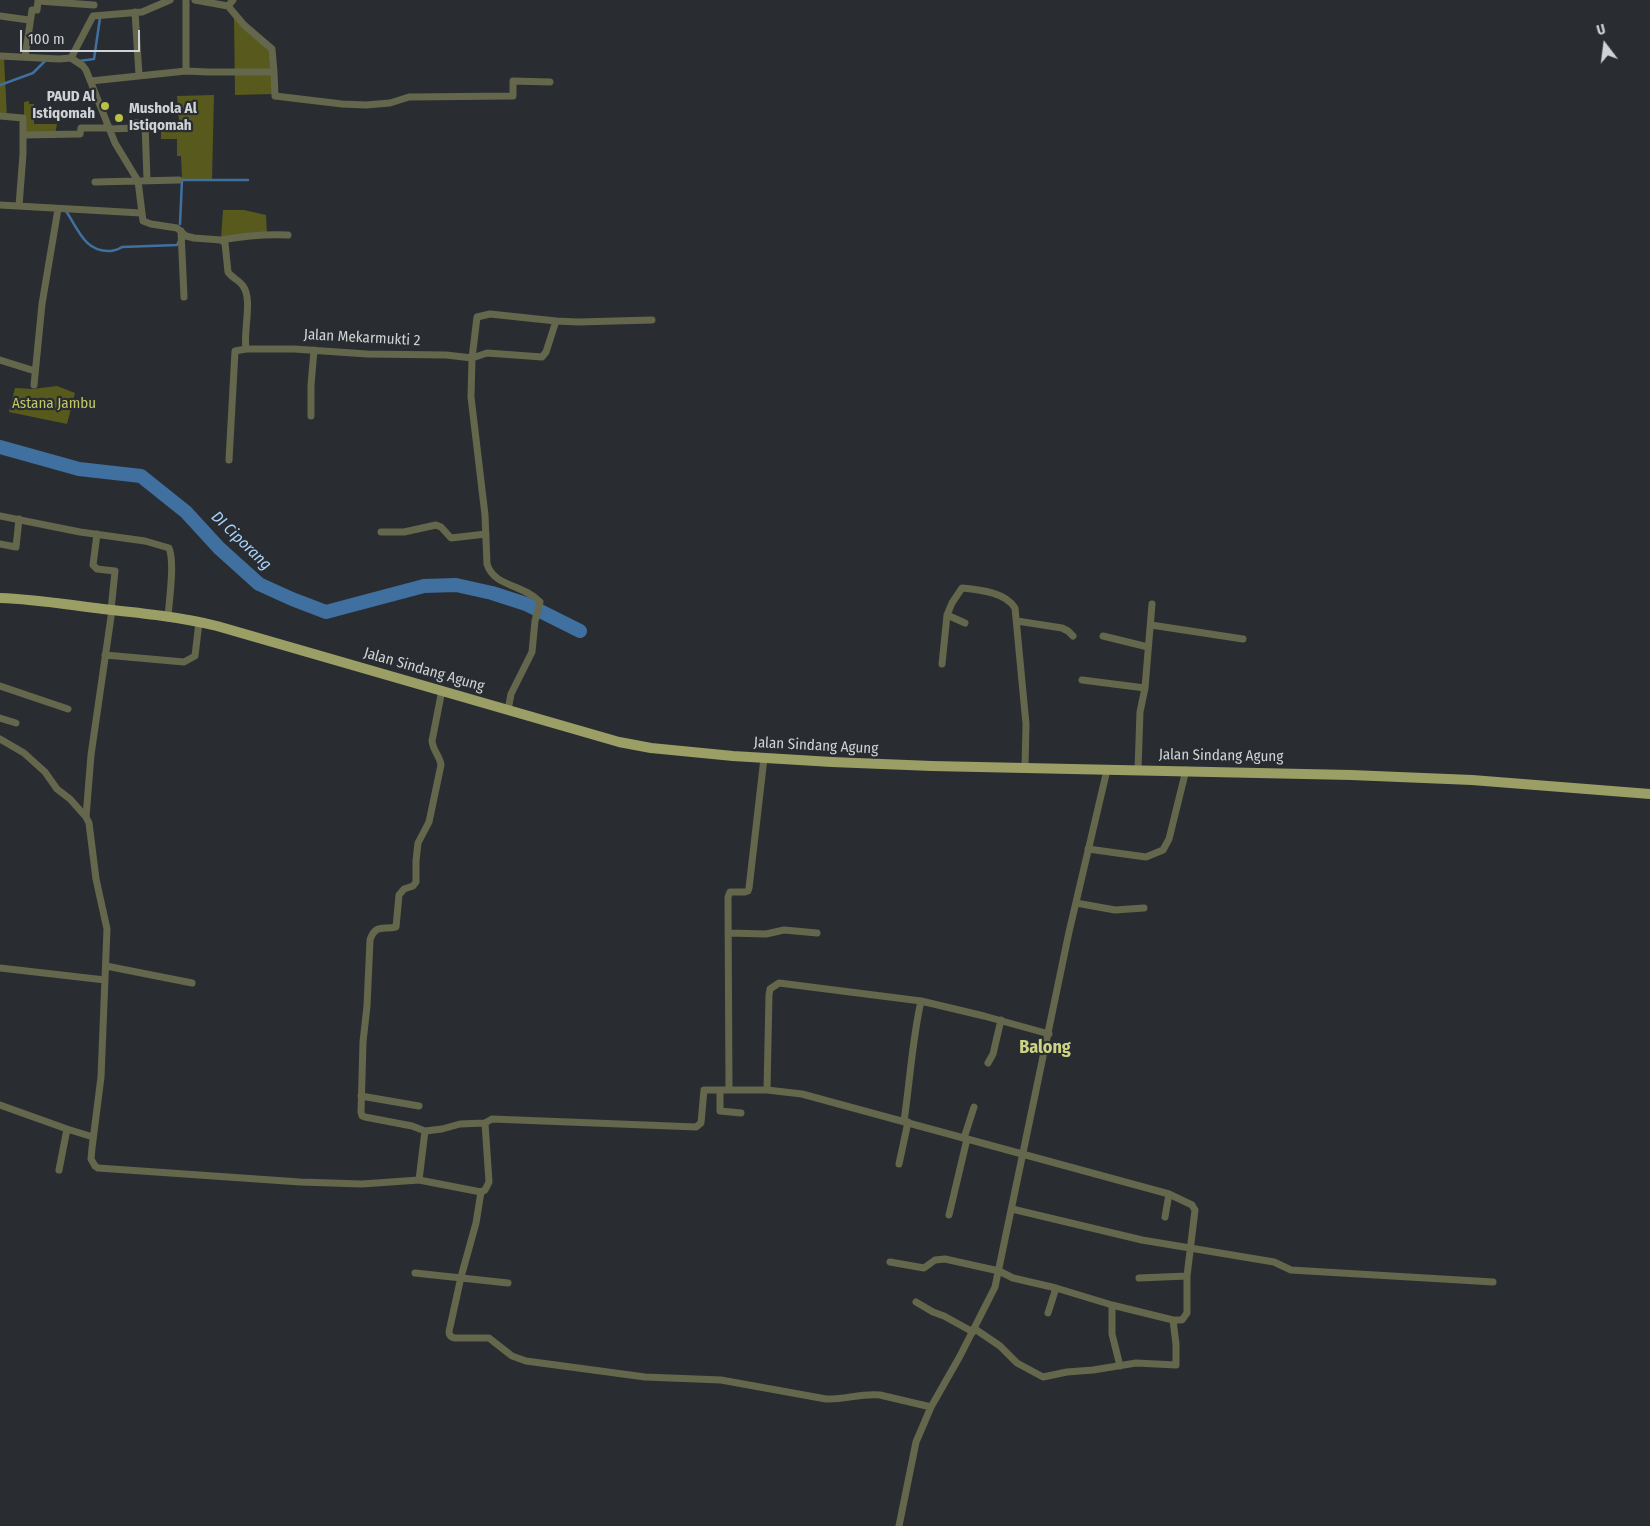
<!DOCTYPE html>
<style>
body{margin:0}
#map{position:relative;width:1650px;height:1526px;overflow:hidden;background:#292d31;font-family:"Fira Sans Condensed",sans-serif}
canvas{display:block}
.north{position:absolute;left:1580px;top:20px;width:50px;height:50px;-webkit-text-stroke:4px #292d31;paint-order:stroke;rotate:345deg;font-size:14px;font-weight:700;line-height:20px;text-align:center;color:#d0d3d5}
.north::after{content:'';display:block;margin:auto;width:18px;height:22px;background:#d0d3d5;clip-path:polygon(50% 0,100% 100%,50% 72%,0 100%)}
.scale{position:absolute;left:20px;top:30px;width:120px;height:22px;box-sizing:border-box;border:2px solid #d0d3d5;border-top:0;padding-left:6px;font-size:15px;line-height:18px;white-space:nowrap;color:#d0d3d5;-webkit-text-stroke:4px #292d31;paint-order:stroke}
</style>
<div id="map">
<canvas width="1650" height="1526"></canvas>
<div class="north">U</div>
<div class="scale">100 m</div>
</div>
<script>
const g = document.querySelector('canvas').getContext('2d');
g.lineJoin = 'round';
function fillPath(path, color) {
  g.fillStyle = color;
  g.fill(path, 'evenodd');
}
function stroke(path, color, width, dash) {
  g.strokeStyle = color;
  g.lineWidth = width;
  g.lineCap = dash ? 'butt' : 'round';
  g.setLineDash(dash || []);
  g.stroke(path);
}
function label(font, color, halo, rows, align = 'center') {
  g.font = font + ' "Fira Sans Condensed",sans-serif';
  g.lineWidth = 4.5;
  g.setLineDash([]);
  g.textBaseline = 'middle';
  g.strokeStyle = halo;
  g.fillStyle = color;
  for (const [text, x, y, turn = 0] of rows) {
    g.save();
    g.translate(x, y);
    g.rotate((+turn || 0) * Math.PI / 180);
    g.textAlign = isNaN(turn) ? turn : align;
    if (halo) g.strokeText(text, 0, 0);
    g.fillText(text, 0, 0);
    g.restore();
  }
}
fillPath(new Path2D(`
 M 234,17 L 270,50 L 273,94 L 235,95 Z
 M 0,58 L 4,58 L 7,118 L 0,116 Z
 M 214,95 L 212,179 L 182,179 L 181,156 L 177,156 L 177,139 L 161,139 L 161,121 L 179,121 L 177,96 Z
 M 29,101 L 29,104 L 34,104 L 34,124 L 57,124 L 55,134 L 24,134 L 24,102 Z
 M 223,210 L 244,210 L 266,215 L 267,234 L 221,239 Z
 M 57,386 L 75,393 L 67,424 L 9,412 L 15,388 L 33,389 Z`), '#575a1c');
stroke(new Path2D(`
 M 79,61 L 94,59 L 100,18
 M 0,85 L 33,73 L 46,60
 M 66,211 C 78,229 85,253 111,251 C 115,250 118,250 122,247 L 177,245 L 179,241
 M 180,224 L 182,180 L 248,180`), '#4070a0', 2.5);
stroke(new Path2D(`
 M 0,447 L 79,469 L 141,476 L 186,512 L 219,548 L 259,584 L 292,599 L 326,612 L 424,586 L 456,585 L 492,593 L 526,604 L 580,631`), '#4070a0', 14);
stroke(new Path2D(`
 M 195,0 L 228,6 L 233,0
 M 135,12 L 139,75
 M 0,16 L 29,20
 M 0,56 L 59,59 L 71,58 L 93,16 L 142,12 L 170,0
 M 25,57 L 32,10 L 37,10 L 38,1 L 94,5
 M 71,58 L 83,66 L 86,70 L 115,143 L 138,181 L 143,221 L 151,224 L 177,228 L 186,236 L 194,238 L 221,240 L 225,243 L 228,272 C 232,278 239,280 243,286 C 253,299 243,332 246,349 L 294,349 L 367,354 L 446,355 L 472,358 L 471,397 L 485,515 L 487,564 C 494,587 523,584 540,602 L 535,621 L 532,652 L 511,694 L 508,710
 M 186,71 L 186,0
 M 274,72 L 275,96 L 342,104 L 366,105 L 390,103 L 409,97 L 513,96 L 513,81 L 550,82
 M 91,81 L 186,71 L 208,72 L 274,72 L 272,49 L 244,25 L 228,6
 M 0,116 L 23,118 L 23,154 L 19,206
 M 109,129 L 135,128 L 134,123 L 145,123 L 147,180
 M 23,135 L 80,134 L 81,128 L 108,128
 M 95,182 L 179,180
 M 0,205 L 141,213
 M 181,231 L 184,297
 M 221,240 C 244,236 265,234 288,235
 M 556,321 L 490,314 L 477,317 L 472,358 L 487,353 L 542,357 L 546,352 L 556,321 L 578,322 L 652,320
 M 0,360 L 35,371
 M 34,385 L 42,304 L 58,209
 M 311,416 L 311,385 L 314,350
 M 229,460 L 235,351 L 246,349
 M 0,516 L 80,532 L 145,541 L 169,548 C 175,563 169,600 168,618
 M 381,532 L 404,532 L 436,525 L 441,527 L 451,538 L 486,534
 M 97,534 L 93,565 L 97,569 L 115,571 L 111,610
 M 0,544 L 16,547 L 19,519
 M 947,615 L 952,603 L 962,588 C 980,590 1005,592 1015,608 L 1026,724 L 1025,767
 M 1017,621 L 1062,628 L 1068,631 L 1073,636
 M 1151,625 L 1243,639
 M 1103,636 L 1148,647
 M 105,655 L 184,662 L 195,656 L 199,622
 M 942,664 L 947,615 L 965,623
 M 1082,680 L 1145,688
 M 0,686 L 68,709
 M 442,690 L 432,741 C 433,751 440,756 441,765 L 429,822 L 418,843 L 416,861 L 416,882 L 413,886 L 404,889 L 399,895 L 396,927 C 383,930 375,924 370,940 L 367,1006 L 363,1042 L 361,1112 L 362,1116 L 365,1117 L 412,1126 L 425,1131 L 419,1180 L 481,1192 L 476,1223 L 461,1277 L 450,1327 C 448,1333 449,1337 455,1338 L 489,1338 L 512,1356 L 526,1361 L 645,1377 L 721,1380 L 826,1399 C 844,1400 861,1393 880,1395 L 931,1407
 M 0,718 L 16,723
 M 0,739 L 24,753 L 45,772 L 57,789 L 70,799 L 86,817 L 89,823 L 96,879 L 107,929 L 101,1077 L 92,1148 L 91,1159 L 95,1166 L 98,1168 L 300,1182 L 362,1184 L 419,1180
 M 1138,769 L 1140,712 L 1145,688 L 1152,604
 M 86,817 L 91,755 L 112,610
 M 1088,849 L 1146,857 L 1163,850 L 1169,839 L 1186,770
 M 1076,903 L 1115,910 L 1144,908
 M 728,933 L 766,934 L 784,930 L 817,933
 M 106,966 L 192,983
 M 0,968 L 105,980
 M 988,1063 L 993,1054 L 1001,1020
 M 720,1090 L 720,1111 L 741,1113
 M 729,1090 L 728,897 L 730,892 L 745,892 L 748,891 L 749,888 L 764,758
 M 767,1090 L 769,995 L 770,989 L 779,983 L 921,1001 L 984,1016 L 1049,1034
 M 361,1096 L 419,1106
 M 0,1105 L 67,1129 L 93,1137
 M 904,1121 C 910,1081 912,1041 921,1001
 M 425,1131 L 442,1129 L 460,1124 L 485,1123
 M 964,1138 L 974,1107
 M 899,1164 L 908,1122
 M 59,1170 L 67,1129
 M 481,1192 L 485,1190 L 489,1182 L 485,1123 L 492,1119 L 696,1127 L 701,1123 L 704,1090 L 767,1090 L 802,1094 L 1169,1194 L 1192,1205 L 1195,1210 L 1187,1276 L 1187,1313 L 1182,1320 L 1173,1320
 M 1012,1209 L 1142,1240 L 1274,1262 L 1291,1270 L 1493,1282
 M 949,1215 L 967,1139
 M 1165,1217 L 1169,1194
 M 890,1262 L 924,1268 L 935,1260 L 945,1259 L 999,1271 L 1013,1278 L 1056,1288 L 1112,1305 L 1173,1320 L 1176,1344 L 1176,1365 L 1136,1363 L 1093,1370 L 1067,1372 L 1043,1377 L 1017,1363 L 1000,1346 L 975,1329
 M 415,1273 L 508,1283
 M 1139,1278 L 1187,1276
 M 916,1302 L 933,1312 L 944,1316 L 973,1332
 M 1112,1305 L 1112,1334 L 1120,1366
 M 1048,1313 L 1056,1288
 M 899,1526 L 916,1442 L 931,1407 L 960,1356 L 995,1287 L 1069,932 L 1107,770`), '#64674b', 7);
stroke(new Path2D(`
 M 0,598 C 35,599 69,605 103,609 C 141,613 180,617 217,626 L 619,742 L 651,748 L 733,756 L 832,762 L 932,766 L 1351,775 L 1472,780 L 1650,794`), '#9b9f66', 10);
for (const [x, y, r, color] of [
 [105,106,5,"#bac045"],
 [119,118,5,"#bac045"]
]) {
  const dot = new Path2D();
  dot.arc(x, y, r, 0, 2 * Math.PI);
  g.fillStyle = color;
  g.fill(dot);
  stroke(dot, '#292d31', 2);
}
label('bold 15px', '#d0d3d5', '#292d31', [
 ["PAUD Al",95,97],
 ["Istiqomah",95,114],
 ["Mushola Al",129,109,"left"],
 ["Istiqomah",129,126,"left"]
], 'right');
label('15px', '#d0d3d5', '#292d31', [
 ["Jalan Mekarmukti 2",362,338,3],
 ["Jalan Sindang Agung",424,670,16],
 ["Jalan Sindang Agung",816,746,3],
 ["Jalan Sindang Agung",1221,756,1]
]);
label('15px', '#c1c765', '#292d31', [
 ["Astana Jambu",54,404]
]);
label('italic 16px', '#aad3fd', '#292d31', [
 ["DI Ciporang",241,541,44]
]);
label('bold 18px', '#cdd385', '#292d31', [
 ["Balong",1045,1048]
]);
</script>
